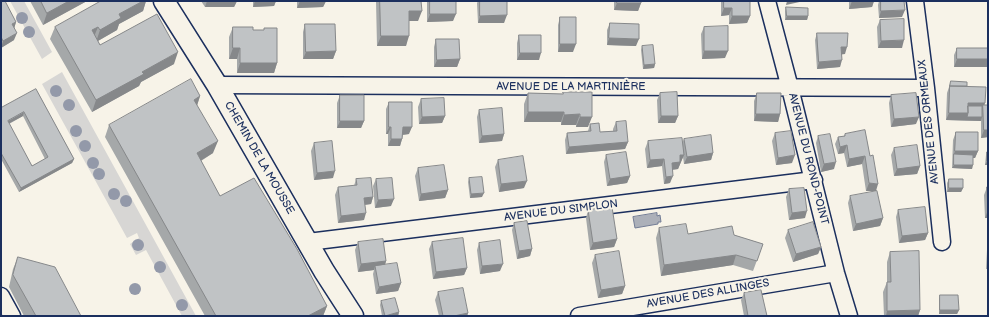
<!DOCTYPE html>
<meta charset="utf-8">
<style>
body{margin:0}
#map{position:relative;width:989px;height:317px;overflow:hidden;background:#f7f3e8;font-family:"Balsamiq Sans",sans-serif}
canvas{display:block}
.frame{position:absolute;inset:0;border:2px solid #1b2f5e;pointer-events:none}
</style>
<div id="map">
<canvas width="989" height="317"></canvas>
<div class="frame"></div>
</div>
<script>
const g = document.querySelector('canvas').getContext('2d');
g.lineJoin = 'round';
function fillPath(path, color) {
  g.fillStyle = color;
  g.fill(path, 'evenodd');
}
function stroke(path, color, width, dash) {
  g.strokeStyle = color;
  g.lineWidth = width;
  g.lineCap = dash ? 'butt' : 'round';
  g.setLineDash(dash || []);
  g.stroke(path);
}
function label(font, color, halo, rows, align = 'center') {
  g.font = font + ' "Balsamiq Sans",sans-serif';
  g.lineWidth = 4;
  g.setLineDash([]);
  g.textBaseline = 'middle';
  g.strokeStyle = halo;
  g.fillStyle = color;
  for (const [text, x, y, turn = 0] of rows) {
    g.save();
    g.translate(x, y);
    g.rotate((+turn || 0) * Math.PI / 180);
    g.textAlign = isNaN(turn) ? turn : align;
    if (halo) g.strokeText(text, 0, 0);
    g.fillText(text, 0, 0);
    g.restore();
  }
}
fillPath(new Path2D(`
 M 10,1 L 24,1 L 52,52 L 42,59 Z
 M 62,72 L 196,316 L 182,316 L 146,250 L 136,255 L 130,244 L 139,238 L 137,233 L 127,238 L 42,84 Z`), '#d7d6d4');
const water = new Path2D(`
 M 657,213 L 657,216 L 660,215 L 661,222 L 658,222 L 658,224 L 635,228 L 633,217 Z`);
fillPath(water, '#acb0b9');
stroke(water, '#727c95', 1);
const minor = new Path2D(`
 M 767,1 L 790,88 L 836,273 L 849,316
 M 915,1 L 926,88 L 942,242
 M 217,85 L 926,88
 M 308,242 L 814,180
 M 1,296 L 12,316
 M 579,316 L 836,273`);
const tertiary = new Path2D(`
 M 164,1 L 217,85 L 324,271 L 353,316`);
stroke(minor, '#1b2f5e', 19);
stroke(tertiary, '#1b2f5e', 23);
stroke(minor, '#f7f3e8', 16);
stroke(tertiary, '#f7f3e8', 20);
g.fillStyle = '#9399a9';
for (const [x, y] of [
 [22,18],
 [29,32],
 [56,91],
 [69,105],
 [76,131],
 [85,146],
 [93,163],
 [99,174],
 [114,194],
 [126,201],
 [138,245],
 [160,267],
 [135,289],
 [182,305]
]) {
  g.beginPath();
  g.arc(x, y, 6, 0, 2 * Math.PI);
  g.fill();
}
fillPath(new Path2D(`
 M 30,1 L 87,1 L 43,25 Z
 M 101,1 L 146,1 L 143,11 L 119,24 L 117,30 L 98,41 L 100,45 L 174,64 L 141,82 L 139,86 L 92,112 L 50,39 L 55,27 Z
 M 201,1 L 237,1 L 234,7 L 205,7 Z
 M 253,1 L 276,1 L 274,6 L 253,7 Z
 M 297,1 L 326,1 L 323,7 L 297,8 Z
 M 376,1 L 421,1 L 418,21 L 409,21 L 406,46 L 377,46 Z
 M 427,1 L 456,1 L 453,21 L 427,22 Z
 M 478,1 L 507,1 L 504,23 L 478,23 L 477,3 Z
 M 614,1 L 641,1 L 641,3 L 638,11 L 614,10 Z
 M 721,1 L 750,1 L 750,16 L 747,23 L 729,24 L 729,15 L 721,16 Z
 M 849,1 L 874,1 L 872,7 L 849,9 Z
 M 879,1 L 881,1 L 902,17 L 879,18 L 878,5 Z
 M 1,2 L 16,22 L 14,28 L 14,40 L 1,48 Z
 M 786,7 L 808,16 L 807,20 L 785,20 L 785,11 Z
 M 560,17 L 573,52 L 558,52 L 558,25 Z
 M 880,20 L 902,48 L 878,48 L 877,27 Z
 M 610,23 L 636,46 L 607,45 L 607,30 Z
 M 305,24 L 336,51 L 333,59 L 303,59 L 303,32 Z
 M 233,27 L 253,30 L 264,30 L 264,28 L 277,63 L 274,73 L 237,73 L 237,59 L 229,59 L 229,37 Z
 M 704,27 L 725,58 L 702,59 L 701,34 Z
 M 817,33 L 845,54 L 842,54 L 840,67 L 817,69 L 815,40 Z
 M 519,35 L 539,60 L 517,60 L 517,43 Z
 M 436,39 L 460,59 L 457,67 L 434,67 L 434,47 Z
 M 642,46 L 655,64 L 654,68 L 643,69 L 641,50 Z
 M 957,48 L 988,67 L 954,67 L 954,55 Z
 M 951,81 L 967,86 L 985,105 L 988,137 L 981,138 L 981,121 L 946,120 L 947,93 Z
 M 36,89 L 74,159 L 72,163 L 19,192 L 1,159 L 1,108 ZM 23,116 L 45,159 L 32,166 L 9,124 Z
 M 563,92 L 588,127 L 576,127 L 576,125 L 561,125 L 561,122 L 524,122 L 524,104 L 528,93 L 563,94 Z
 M 660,93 L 678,116 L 675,123 L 658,123 L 657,100 Z
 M 757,93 L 780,114 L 778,122 L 754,121 L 754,101 Z
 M 340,95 L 364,121 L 361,128 L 337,128 L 337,103 Z
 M 891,95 L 916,124 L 891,127 L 889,103 Z
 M 200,96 L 197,106 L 213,153 L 201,161 L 220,196 L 327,306 L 323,316 L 205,316 L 105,137 L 109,125 Z
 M 421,99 L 445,116 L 442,123 L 419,124 L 418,107 Z
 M 389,102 L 409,134 L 403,135 L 402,139 L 400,146 L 388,146 L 388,134 L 386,134 L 386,109 Z
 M 479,110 L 504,134 L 502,141 L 479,143 L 477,117 Z
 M 616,122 L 628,142 L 625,149 L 566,154 L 565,140 L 567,133 L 588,131 L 590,124 L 600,132 L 613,131 L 613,129 Z
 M 865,130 L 876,191 L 866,191 L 862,164 L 847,167 L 844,153 L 838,154 L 835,144 L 838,137 L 844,136 L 845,134 Z
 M 956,132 L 978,151 L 975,158 L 973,158 L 972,169 L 952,168 L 953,140 Z
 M 775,133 L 792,163 L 776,165 L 772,141 Z
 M 818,136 L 834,169 L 821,172 L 816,143 Z
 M 684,139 L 713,153 L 711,160 L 684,164 L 683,157 L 678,169 L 672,170 L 670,183 L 664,184 L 662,166 L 647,168 L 645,149 L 648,141 L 682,143 Z
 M 314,143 L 333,178 L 314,180 L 311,151 Z
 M 894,148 L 920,166 L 917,174 L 894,176 L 891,155 Z
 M 987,152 L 988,152 L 988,165 L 985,165 L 986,155 Z
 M 606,155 L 630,176 L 627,183 L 607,186 L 604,162 Z
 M 498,160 L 524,188 L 499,192 L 495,167 Z
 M 418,168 L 448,190 L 445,198 L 419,201 L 415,176 Z
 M 469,178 L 482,197 L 470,198 L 468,182 Z
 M 356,179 L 373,197 L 371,204 L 365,205 L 364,220 L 338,223 L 335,195 L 338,187 L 354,186 Z
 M 376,179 L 391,206 L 375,208 L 373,186 Z
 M 949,179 L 963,188 L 961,192 L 947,192 L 947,183 Z
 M 987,187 L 988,218 L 985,218 L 984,195 Z
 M 789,189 L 805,218 L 789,220 L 786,197 Z
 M 850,196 L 883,218 L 880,226 L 853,231 L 848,203 Z
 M 588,210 L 617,239 L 614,247 L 590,250 L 586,218 Z
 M 898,210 L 928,233 L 925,240 L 899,243 L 896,217 Z
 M 514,223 L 532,249 L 530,256 L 517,259 L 512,230 Z
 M 659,228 L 688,234 L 734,235 L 763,244 L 753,271 L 733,265 L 661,276 L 656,238 Z
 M 788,230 L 821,247 L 818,254 L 793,262 L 785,238 Z
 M 358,242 L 386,261 L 385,265 L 401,283 L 398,291 L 376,294 L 373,274 L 374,270 L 358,272 L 355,250 Z
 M 432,242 L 467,268 L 464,275 L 433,279 L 429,249 Z
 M 479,243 L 500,271 L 480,274 L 477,250 Z
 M 988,247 L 988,269 L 986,269 L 987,250 Z
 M 890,252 L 920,310 L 918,316 L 884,316 L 883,292 L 887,282 L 887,262 Z
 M 595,255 L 625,286 L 622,294 L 598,298 L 592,263 Z
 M 18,257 L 81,316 L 24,316 L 9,287 L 13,269 Z
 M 438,292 L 468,313 L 467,316 L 439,316 L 435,300 Z
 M 744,293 L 767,316 L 744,316 L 741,300 Z
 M 940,295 L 959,310 L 957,314 L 939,314 L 939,299 Z
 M 381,301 L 399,312 L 398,316 L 382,316 L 380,305 Z`), '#a5a8a9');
fillPath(new Path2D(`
 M 69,1 L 87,1 L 43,25 L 47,13 Z
 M 143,1 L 146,1 L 143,11 L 119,24 L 117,30 L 96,42 L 100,30 L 119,14 Z
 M 207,1 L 237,1 L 234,7 L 205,7 Z
 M 255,1 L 276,1 L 274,6 L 253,7 Z
 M 300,1 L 326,1 L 323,7 L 297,8 Z
 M 787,1 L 804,1 L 786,5 Z
 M 852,1 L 874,1 L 872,7 L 849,9 Z
 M 617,3 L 641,3 L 638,11 L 614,10 Z
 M 724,8 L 732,8 L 729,15 L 721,16 Z
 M 905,10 L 902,17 L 879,18 L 881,11 Z
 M 409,11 L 422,11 L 418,21 L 405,21 Z
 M 430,14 L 456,14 L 453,21 L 427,22 Z
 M 507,15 L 504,23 L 478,23 L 480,16 Z
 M 732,16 L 750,16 L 747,23 L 729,24 Z
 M 787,16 L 808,16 L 807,20 L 785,20 Z
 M 16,22 L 14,29 L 12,24 Z
 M 98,27 L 93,39 L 92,30 Z
 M 17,33 L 14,40 L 1,48 L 3,41 Z
 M 381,36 L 409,36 L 406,46 L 377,46 Z
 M 609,38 L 639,39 L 636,46 L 607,45 Z
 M 904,40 L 902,48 L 878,48 L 881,41 Z
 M 560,44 L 576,44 L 573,52 L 558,52 Z
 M 841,47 L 847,47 L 845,54 L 838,55 Z
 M 233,48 L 240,48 L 237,59 L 229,59 Z
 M 336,51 L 333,59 L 303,59 L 306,52 Z
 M 704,51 L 728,51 L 725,58 L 702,59 Z
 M 178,52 L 174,64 L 141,82 L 139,86 L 92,112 L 96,100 L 142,72 Z
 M 520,53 L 541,53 L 539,60 L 517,60 Z
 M 460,59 L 457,67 L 434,67 L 437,60 Z
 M 957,59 L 988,59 L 988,67 L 954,67 Z
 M 842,60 L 840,67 L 817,69 L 819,62 Z
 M 240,63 L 277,63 L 274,73 L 237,73 Z
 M 655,64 L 654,68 L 643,69 L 644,65 Z
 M 200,96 L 196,108 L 194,100 Z
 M 968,103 L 985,103 L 983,108 L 983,105 L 981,110 L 967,106 Z
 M 24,112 L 23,116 L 6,125 L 8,121 Z
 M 528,112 L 564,112 L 561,122 L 524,122 Z
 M 949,113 L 968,113 L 982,117 L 981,121 L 946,120 Z
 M 580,114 L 576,125 L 561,125 L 564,115 Z
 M 756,114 L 780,114 L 778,122 L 754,121 Z
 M 445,116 L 442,123 L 419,124 L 422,117 Z
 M 661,116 L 678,116 L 675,123 L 658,123 Z
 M 580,117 L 592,117 L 588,127 L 576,127 Z
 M 919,117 L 916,124 L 891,127 L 894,119 Z
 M 340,121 L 364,121 L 361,128 L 337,128 Z
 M 389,127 L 391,127 L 388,134 L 386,134 Z
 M 403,127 L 412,127 L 409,134 L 400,135 Z
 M 984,130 L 988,130 L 988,137 L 981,138 Z
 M 504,134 L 502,141 L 479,143 L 482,136 Z
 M 391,139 L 402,139 L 400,146 L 388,146 Z
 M 218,141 L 213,153 L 192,166 L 197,153 Z
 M 628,142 L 625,149 L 566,154 L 569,147 Z
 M 847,145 L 844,153 L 838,154 L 840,147 Z
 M 955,151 L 978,151 L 975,158 L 954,158 L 954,154 Z
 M 713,153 L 711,160 L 684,164 L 687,157 Z
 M 680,155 L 684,155 L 678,169 L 669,170 L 672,163 Z
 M 795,155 L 792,163 L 776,165 L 778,158 Z
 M 865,156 L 862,164 L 847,167 L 849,159 Z
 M 74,159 L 72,163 L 19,192 L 21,188 Z
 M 664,159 L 662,166 L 647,168 L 650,160 Z
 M 987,161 L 988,161 L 988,165 L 985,165 Z
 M 836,162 L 834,169 L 821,172 L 824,164 Z
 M 954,165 L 973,165 L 972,169 L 952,168 Z
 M 920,166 L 917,174 L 894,176 L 897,169 Z
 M 335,171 L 333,178 L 314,180 L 317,173 Z
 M 630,176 L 627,183 L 607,186 L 610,179 Z
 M 673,176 L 670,183 L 664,184 L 666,177 Z
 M 527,181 L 524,188 L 499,192 L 501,184 Z
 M 869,183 L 878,184 L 876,191 L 866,191 Z
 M 949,188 L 963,188 L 961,192 L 947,192 Z
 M 448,190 L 445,198 L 419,201 L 421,194 Z
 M 484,193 L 482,197 L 470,198 L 471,194 Z
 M 373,197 L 371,204 L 362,205 L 364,198 Z
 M 394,199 L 391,206 L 375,208 L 378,200 Z
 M 988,210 L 988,218 L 985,218 Z
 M 807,211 L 805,218 L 789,220 L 792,213 Z
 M 366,213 L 364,220 L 338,223 L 341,216 Z
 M 883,218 L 880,226 L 853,231 L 856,224 Z
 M 928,233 L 925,240 L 899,243 L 902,236 Z
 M 617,239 L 614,247 L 590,250 L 593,243 Z
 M 821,247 L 818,254 L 793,262 L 796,254 Z
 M 532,249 L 530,256 L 517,259 L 519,251 Z
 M 736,255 L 733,265 L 661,276 L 664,265 Z
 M 386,261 L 384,268 L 375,266 L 374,270 L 358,272 L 361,264 Z
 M 503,264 L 500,271 L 480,274 L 482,266 Z
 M 467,268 L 464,275 L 433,279 L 436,272 Z
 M 401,283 L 398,291 L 376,294 L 379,287 Z
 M 625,286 L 622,294 L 598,298 L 601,290 Z
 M 327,306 L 323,316 L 308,316 Z
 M 920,310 L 918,316 L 886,316 L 887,311 Z
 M 940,310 L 959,310 L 957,314 L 939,314 Z
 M 399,312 L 398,316 L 385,316 Z
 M 468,313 L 467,316 L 454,316 Z`), '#86888a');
const building = new Path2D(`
 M 2,1 L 5,1 L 16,22 L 12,24 L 17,33 L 3,41 L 1,37 L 1,2 Z
 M 41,1 L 69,1 L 47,13 Z
 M 101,1 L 143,1 L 119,14 L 121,18 L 100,30 L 98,27 L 92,30 L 100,45 L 157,14 L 178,52 L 142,72 L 144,74 L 96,100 L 55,27 Z
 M 380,1 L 421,1 L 422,11 L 409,11 L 409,36 L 381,36 Z
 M 430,1 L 456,1 L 456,14 L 430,14 Z
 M 480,1 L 507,1 L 507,15 L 480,16 Z
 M 617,1 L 641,1 L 641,3 L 617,3 Z
 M 724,1 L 750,1 L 750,16 L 732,16 L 732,8 L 724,8 Z
 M 881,1 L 904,1 L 905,10 L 881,11 Z
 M 786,7 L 808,8 L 808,16 L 787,16 Z
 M 560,17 L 576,17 L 576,44 L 560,44 Z
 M 904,19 L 904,40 L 881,41 L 880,20 Z
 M 610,23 L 639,24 L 639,39 L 609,38 Z
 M 305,24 L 335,24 L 336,51 L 306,52 Z
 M 728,26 L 728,51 L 704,51 L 704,27 Z
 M 233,27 L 253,27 L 253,30 L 264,30 L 264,28 L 277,28 L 277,63 L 240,63 L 240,48 L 233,48 Z
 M 817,33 L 848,33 L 847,47 L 841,47 L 842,60 L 819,62 Z
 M 519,35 L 541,35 L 541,53 L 520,53 Z
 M 436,39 L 459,39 L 460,59 L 437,60 Z
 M 653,45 L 655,64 L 644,65 L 642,46 Z
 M 957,48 L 988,48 L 988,59 L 957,59 Z
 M 191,79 L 200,96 L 194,100 L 218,141 L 197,153 L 220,196 L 254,178 L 297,249 L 327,306 L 308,316 L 216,316 L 109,125 Z
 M 951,81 L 967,82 L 967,86 L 950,86 Z
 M 950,86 L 986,87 L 985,103 L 968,103 L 968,113 L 949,113 Z
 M 36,89 L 74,159 L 21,188 L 1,153 L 1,108 ZM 24,112 L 48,157 L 32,166 L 8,121 Z
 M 563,92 L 592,92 L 592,117 L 580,117 L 580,114 L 564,115 L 564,112 L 528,112 L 528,93 L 563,94 Z
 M 677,92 L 678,116 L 661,116 L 660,93 Z
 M 757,93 L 781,93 L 780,114 L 756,114 Z
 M 916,93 L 919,117 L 894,119 L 891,95 Z
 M 340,95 L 364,95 L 364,121 L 340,121 Z
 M 444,98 L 445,116 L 422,117 L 421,99 Z
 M 389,102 L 412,102 L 412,127 L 403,127 L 402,139 L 391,139 L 391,127 L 389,127 Z
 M 983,105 L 988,105 L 988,130 L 984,130 Z
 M 968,106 L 982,106 L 982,117 L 967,117 L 968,113 Z
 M 502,108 L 504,134 L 482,136 L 479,110 Z
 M 626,121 L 628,142 L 569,147 L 567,133 L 591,131 L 590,124 L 599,123 L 600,132 L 617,131 L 616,122 Z
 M 865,130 L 870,156 L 873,155 L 878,184 L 869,183 L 865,156 L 849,159 L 847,145 L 840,147 L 838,137 L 845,136 L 845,134 Z
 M 791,131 L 795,155 L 778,158 L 775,133 Z
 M 956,132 L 978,132 L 978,151 L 955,151 Z
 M 830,134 L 836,162 L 824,164 L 818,136 Z
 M 711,135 L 713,153 L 687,157 L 684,139 Z
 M 682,138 L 684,155 L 680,155 L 680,162 L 672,163 L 673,176 L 666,177 L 664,159 L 650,160 L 648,141 Z
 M 332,141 L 335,171 L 317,173 L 314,143 Z
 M 917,145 L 920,166 L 897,169 L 894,148 Z
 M 626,152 L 630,176 L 610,179 L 606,155 Z
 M 987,152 L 988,152 L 988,161 L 987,161 Z
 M 954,154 L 973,155 L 973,165 L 954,165 Z
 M 523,156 L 527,181 L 501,184 L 498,160 Z
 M 444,165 L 448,190 L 421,194 L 418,168 Z
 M 482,177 L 484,193 L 471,194 L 469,178 Z
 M 371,178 L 373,197 L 364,198 L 366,213 L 341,216 L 338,187 L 357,185 L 356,179 Z
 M 392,178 L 394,199 L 378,200 L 376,179 Z
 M 949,179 L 963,179 L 963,188 L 949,188 Z
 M 987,187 L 988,187 L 988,210 Z
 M 804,188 L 807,211 L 792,213 L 789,189 Z
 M 877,191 L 883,218 L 856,224 L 850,196 Z
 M 612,207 L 617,239 L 593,243 L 588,210 Z
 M 925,207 L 928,233 L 902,236 L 898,210 Z
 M 527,221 L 532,249 L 519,251 L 514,223 Z
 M 813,222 L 821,247 L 796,254 L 788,230 Z
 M 686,224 L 688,234 L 732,226 L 734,235 L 763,244 L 757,261 L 736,255 L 664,265 L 659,228 Z
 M 463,238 L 467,268 L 436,272 L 432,242 Z
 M 383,239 L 386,261 L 361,264 L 358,242 Z
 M 500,240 L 503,264 L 482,266 L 479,243 Z
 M 619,251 L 625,286 L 601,290 L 595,255 Z
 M 919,251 L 920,310 L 887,311 L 887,282 L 891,282 L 890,252 Z
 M 18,257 L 55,267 L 81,316 L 36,316 L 13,275 Z
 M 397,263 L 401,283 L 379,287 L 375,266 Z
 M 463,288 L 468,313 L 454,316 L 443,316 L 438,292 Z
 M 761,290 L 767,316 L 748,316 L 744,293 Z
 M 940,295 L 958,295 L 959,310 L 940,310 Z
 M 395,298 L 399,312 L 385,316 L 381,301 Z`);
fillPath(building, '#c0c3c5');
stroke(building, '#86888a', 1);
label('11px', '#1b2f5e', '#f7f3e8', [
 ["AVENUE DE LA MARTINIÈRE",571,87],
 ["AVENUE DES ORMEAUX",929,122,-96],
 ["CHEMIN DE LA MOUSSE",259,158,60],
 ["AVENUE DU ROND-POINT",808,159,76],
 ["AVENUE DU SIMPLON",561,211,-7],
 ["AVENUE DES ALLINGES",708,294,-10]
]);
</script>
